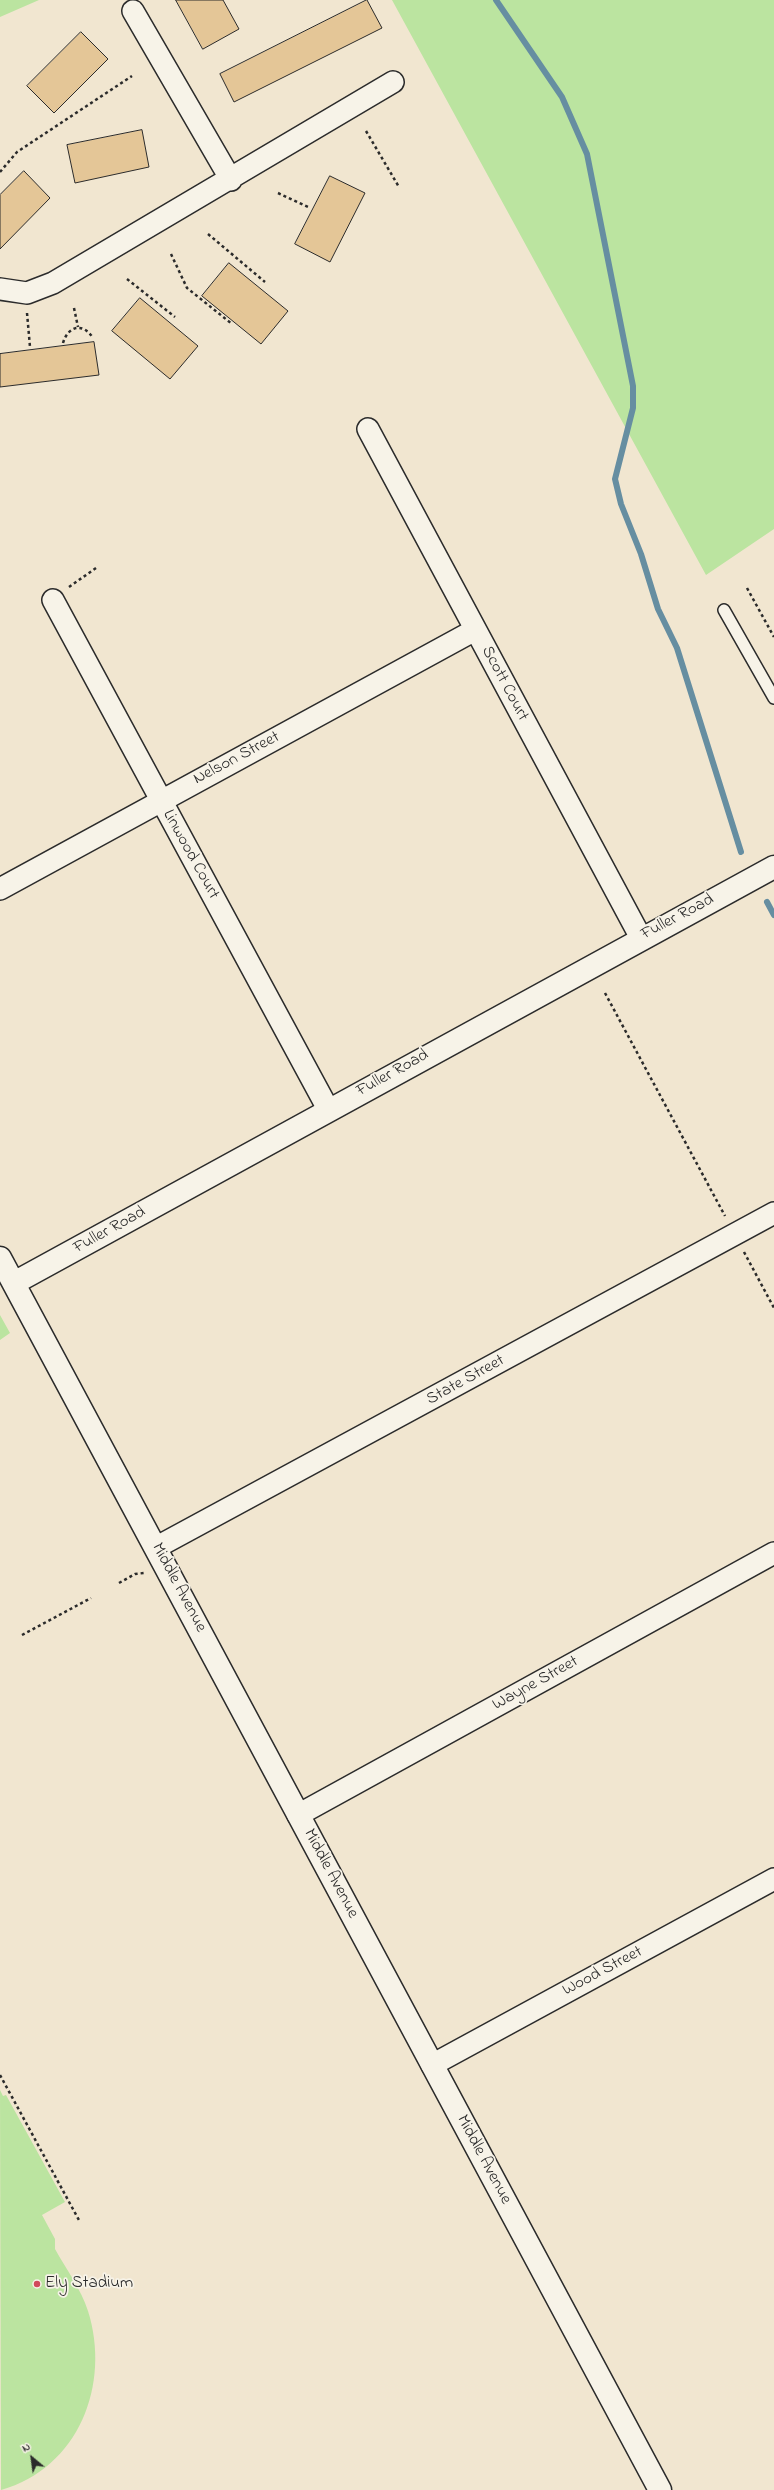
<!DOCTYPE html>
<style>
body{margin:0}
#map{position:relative;width:774px;height:2490px;overflow:hidden;background:#f1e6d0;font-family:"Indie Flower",sans-serif}
canvas{display:block}
.north{position:absolute;left:12px;top:2438px;width:40px;height:40px;-webkit-text-stroke:3px #f7f3e8;paint-order:stroke;rotate:331deg;font-size:11px;font-weight:700;line-height:16px;text-align:center;color:#2b2b2b}
.north::after{content:'';display:block;margin:auto;width:14px;height:18px;background:#2b2b2b;clip-path:polygon(50% 0,100% 100%,50% 72%,0 100%)}
</style>
<div id="map">
<canvas width="774" height="2490"></canvas>
<div class="north">N</div>
</div>
<script>
const g = document.querySelector('canvas').getContext('2d');
g.lineJoin = 'round';
function fillPath(path, color) {
  g.fillStyle = color;
  g.fill(path, 'evenodd');
}
function stroke(path, color, width, dash) {
  g.strokeStyle = color;
  g.lineWidth = width;
  g.lineCap = dash ? 'butt' : 'round';
  g.setLineDash(dash || []);
  g.stroke(path);
}
function label(font, color, halo, rows, align = 'center') {
  g.font = font + ' "Indie Flower",sans-serif';
  g.lineWidth = 3.5;
  g.setLineDash([]);
  g.textBaseline = 'middle';
  g.strokeStyle = halo;
  g.fillStyle = color;
  for (const [text, x, y, turn = 0] of rows) {
    g.save();
    g.translate(x, y);
    g.rotate((+turn || 0) * Math.PI / 180);
    g.textAlign = isNaN(turn) ? turn : align;
    if (halo) g.strokeText(text, 0, 0);
    g.fillText(text, 0, 0);
    g.restore();
  }
}
fillPath(new Path2D(`
 M 0,0 L 39,0 L 0,17 Z
 M 392,0 L 774,0 L 774,529 L 706,575 Z
 M 0,1315 L 10,1333 L 0,1340 Z
 M 0,2090 L 3,2096 L 6,2095 L 65,2202 L 42,2215 L 55,2239 L 55,2249 C 66,2269 81,2289 88,2311 C 111,2384 79,2468 1,2490 Z`), '#bbe4a0');
stroke(new Path2D(`
 M 496,0 L 562,97 L 587,154 L 633,386 L 633,408 L 615,479 L 621,504 L 641,554 L 658,609 L 677,648 L 741,852
 M 767,902 L 774,915`), '#668ea1', 6);
const building = new Path2D(`
 M 176,0 L 223,0 L 239,29 L 203,49 Z
 M 367,0 L 382,28 L 234,102 L 220,74 Z
 M 81,32 L 108,59 L 54,113 L 27,86 Z
 M 142,130 L 149,167 L 75,183 L 67,145 Z
 M 24,171 L 50,198 L 0,249 L 0,195 Z
 M 330,176 L 365,193 L 330,262 L 295,244 Z
 M 229,263 L 288,311 L 261,344 L 202,296 Z
 M 140,298 L 198,346 L 170,379 L 112,331 Z
 M 94,342 L 99,375 L 0,387 L 0,354 Z`);
fillPath(building, '#e4c697');
stroke(building, '#2b2b2b', 1);
const lane = new Path2D(`
 M 724,610 L 774,698`);
const street = new Path2D(`
 M 133,11 L 231,180
 M 0,289 L 27,293 L 53,283 L 393,82
 M 368,429 L 641,938
 M 53,600 L 328,1109
 M 0,889 L 475,630
 M 157,1547 L 774,1213
 M 298,1815 L 774,1553
 M 432,2065 L 774,1879`);
const secondary = new Path2D(`
 M 0,1258 L 660,2490
 M 14,1283 L 774,867`);
stroke(lane, '#2b2b2b', 14);
stroke(street, '#2b2b2b', 24);
stroke(secondary, '#2b2b2b', 25);
stroke(new Path2D(`
 M 366,131 L 399,187
 M 0,172 L 17,152 L 132,76
 M 278,193 L 308,207
 M 208,234 L 265,282
 M 171,254 L 187,288 L 232,324
 M 127,279 L 175,317
 M 74,308 L 78,327
 M 27,313 L 30,347
 M 63,343 C 68,326 83,322 93,338
 M 69,587 L 96,568
 M 747,588 L 774,637
 M 605,993 L 725,1216
 M 744,1252 L 774,1308
 M 119,1583 L 135,1574 L 144,1573
 M 22,1635 L 91,1598
 M 0,2075 L 80,2222`), '#2b2b2b', 2.5, [3, 3]);
stroke(lane, '#f7f3e8', 11);
stroke(street, '#f7f3e8', 21);
stroke(secondary, '#f7f3e8', 22);
for (const [x, y, r, color] of [
 [37,2284,4,"#d1495b"]
]) {
  const dot = new Path2D();
  dot.arc(x, y, r, 0, 2 * Math.PI);
  g.fillStyle = color;
  g.fill(dot);
  stroke(dot, '#f7f3e8', 1.5);
}
label('17px', '#2b2b2b', '#f7f3e8', [
 ["Scott Court",504,684,62],
 ["Nelson Street",237,759,-28],
 ["Linwood Court",190,855,61],
 ["Fuller Road",678,918,-28],
 ["Fuller Road",393,1074,-29],
 ["Fuller Road",110,1231,-29],
 ["State Street",466,1381,-29],
 ["Middle Avenue",178,1588,62],
 ["Wayne Street",536,1684,-29],
 ["Middle Avenue",330,1874,62],
 ["Wood Street",603,1972,-28],
 ["Middle Avenue",483,2160,62]
]);
label('17px', '#2b2b2b', '#f7f3e8', [
 ["Ely Stadium",45,2284]
], 'left');
</script>
